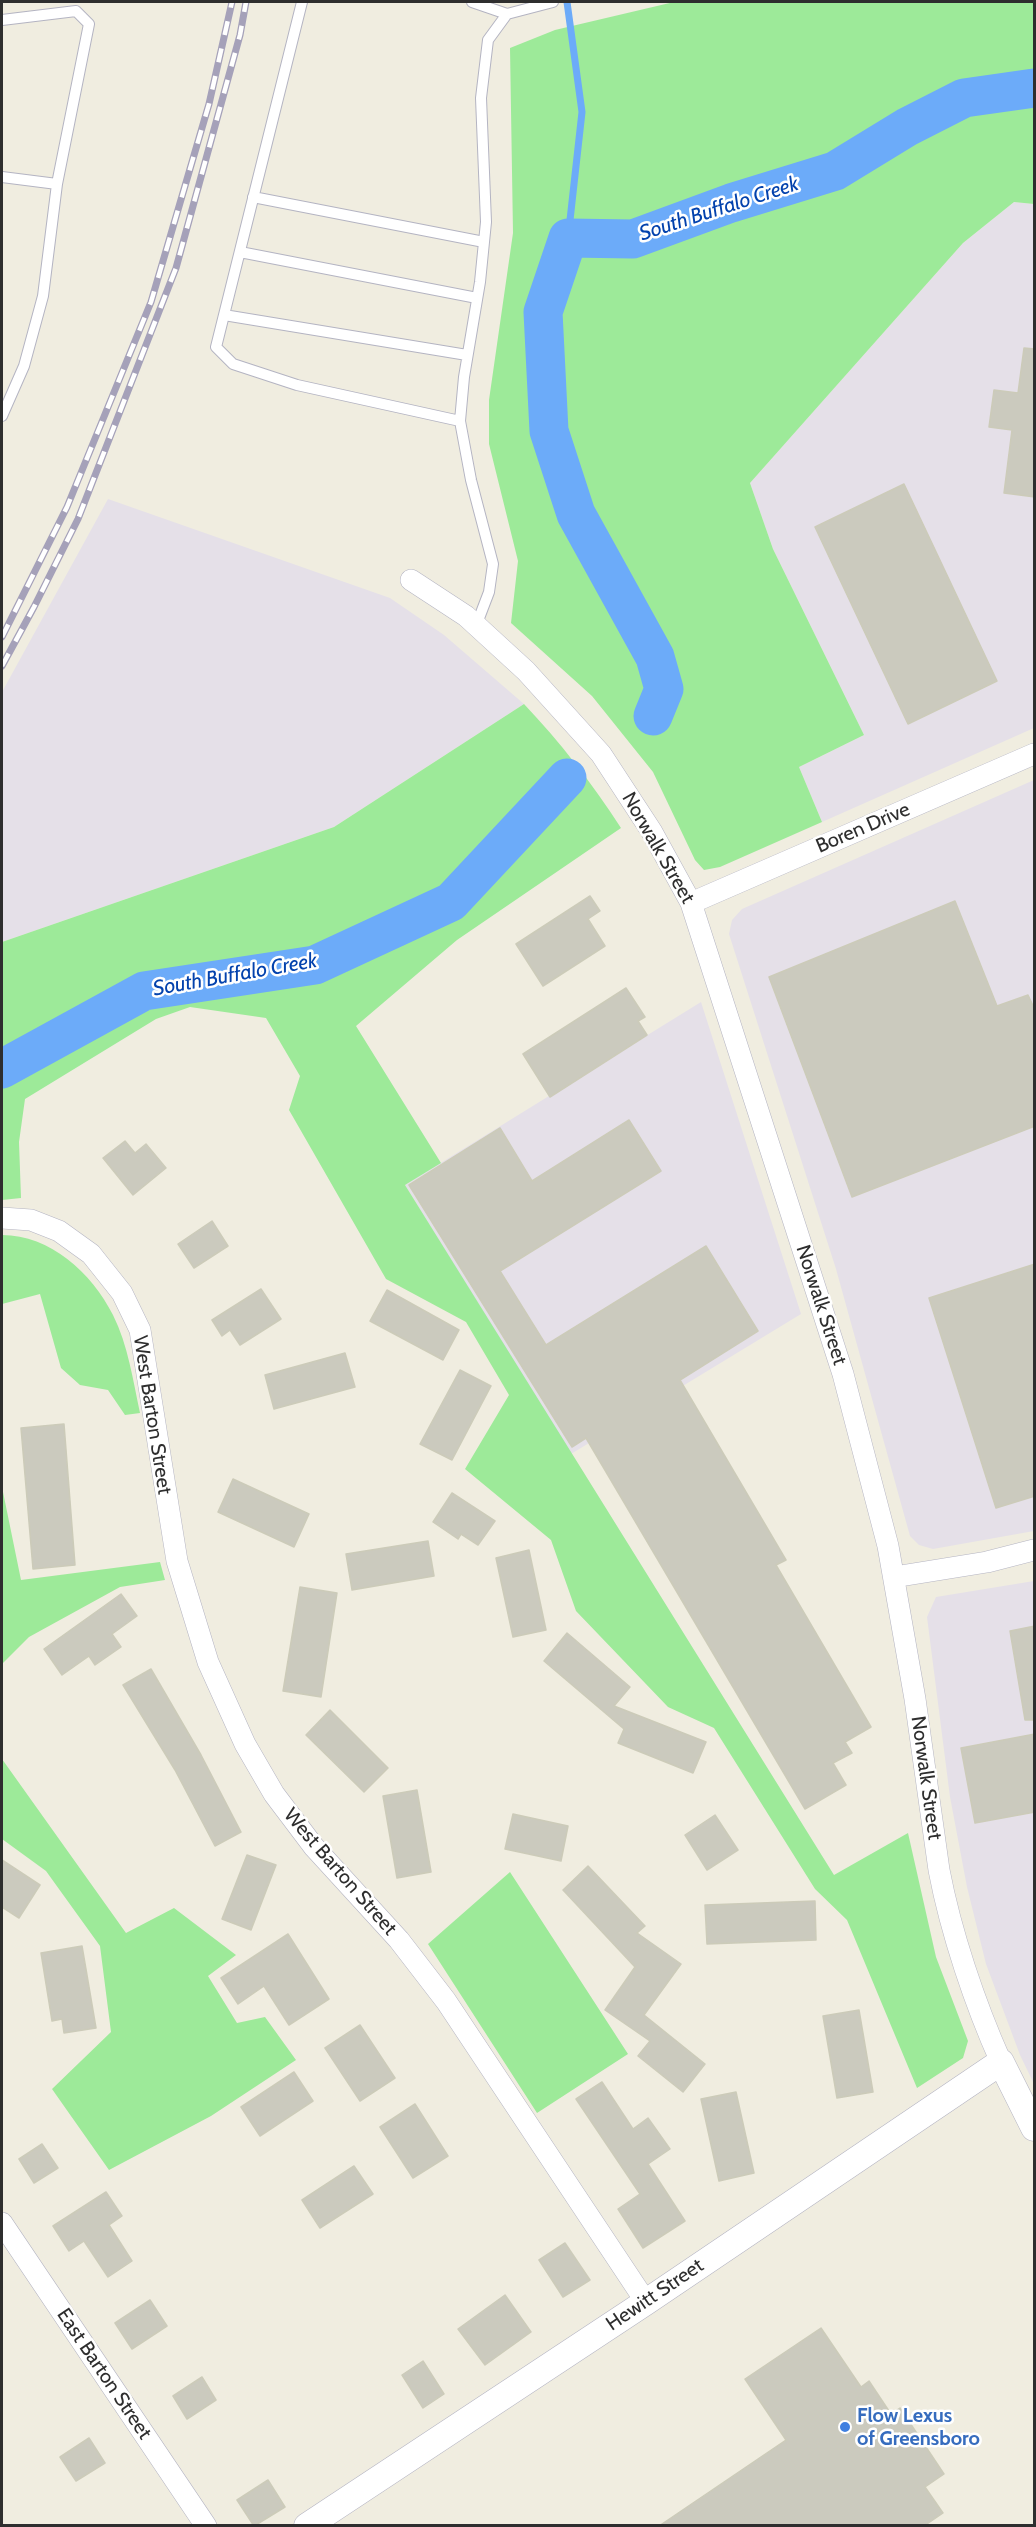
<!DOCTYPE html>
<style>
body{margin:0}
#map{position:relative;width:1036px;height:2527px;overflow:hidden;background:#f0ede0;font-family:Cabin,sans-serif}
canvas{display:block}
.frame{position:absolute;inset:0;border:3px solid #2e2e2e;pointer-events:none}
</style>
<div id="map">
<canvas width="1036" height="2527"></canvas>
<div class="frame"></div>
</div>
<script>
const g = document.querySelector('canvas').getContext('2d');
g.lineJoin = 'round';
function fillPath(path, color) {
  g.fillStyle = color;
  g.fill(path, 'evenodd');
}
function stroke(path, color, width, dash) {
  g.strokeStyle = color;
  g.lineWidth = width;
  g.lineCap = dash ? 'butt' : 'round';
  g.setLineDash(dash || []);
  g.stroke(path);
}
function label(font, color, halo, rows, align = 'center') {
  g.font = font + ' Cabin,sans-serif';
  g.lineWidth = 5;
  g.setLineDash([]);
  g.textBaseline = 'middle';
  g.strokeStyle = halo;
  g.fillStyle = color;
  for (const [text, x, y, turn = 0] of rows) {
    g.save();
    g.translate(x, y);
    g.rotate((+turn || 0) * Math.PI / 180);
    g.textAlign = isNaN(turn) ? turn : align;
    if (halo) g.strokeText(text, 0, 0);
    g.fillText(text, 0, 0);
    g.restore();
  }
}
fillPath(new Path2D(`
 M 1014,202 L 1034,204 L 1034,728 L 822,822 L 799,767 L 864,735 L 773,549 L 750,483 L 963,243 Z
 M 108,499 L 390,598 L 444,635 L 524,704 L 334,827 L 2,942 L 2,692 Z
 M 1034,780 L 1034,1531 L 933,1549 L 919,1545 L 910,1536 L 836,1269 L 729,934 L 732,920 L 742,909 Z
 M 701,1002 L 801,1314 L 571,1454 L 405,1185 Z
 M 1034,1581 L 1034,2084 L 1020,2055 L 986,1964 L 967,1887 L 950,1797 L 927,1617 L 936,1597 Z`), '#e5e0e8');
fillPath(new Path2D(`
 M 674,2 L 1034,2 L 1034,204 L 1014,202 L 963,243 L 750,483 L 773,549 L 864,735 L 799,767 L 822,822 L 720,867 L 704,870 L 695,860 L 653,772 L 592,696 L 511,623 L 518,561 L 489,444 L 489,400 L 513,233 L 510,48 L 555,30 Z
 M 524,704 C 560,742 592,783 621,828 L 457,940 L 356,1026 L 441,1163 L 405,1185 L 834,1875 L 908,1833 L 936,1957 L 968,2041 L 963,2058 L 917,2088 L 847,1920 L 815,1889 L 714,1728 L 668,1707 L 576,1611 L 551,1540 L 465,1469 L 509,1395 L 466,1322 L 386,1279 L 289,1110 L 300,1076 L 266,1018 L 190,1007 L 156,1019 L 25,1099 L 19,1142 L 21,1198 L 2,1200 L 2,942 L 334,827 Z
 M 2,1235 C 50,1235 92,1273 113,1315 C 128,1345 133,1380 140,1413 L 125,1415 L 108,1390 L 80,1385 L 61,1368 L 40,1294 L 2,1304 Z
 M 2,1487 L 21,1580 L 160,1562 L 165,1580 L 120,1587 L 29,1637 L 2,1664 Z
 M 2,1759 L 126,1933 L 174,1908 L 236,1955 L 208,1976 L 237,2023 L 265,2017 L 296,2060 L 211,2116 L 109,2170 L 52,2089 L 111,2032 L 100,1946 L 46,1871 L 2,1839 Z
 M 510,1872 L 628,2054 L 537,2113 L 428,1944 Z`), '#9dea99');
stroke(new Path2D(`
 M 567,2 L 582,112 L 568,238`), '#6cabf9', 7);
stroke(new Path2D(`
 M 653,716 L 664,689 L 655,657 L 576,514 L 549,431 L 543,312 L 568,238 L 633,239 L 731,203 L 835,171 L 907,127 L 964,98 L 1034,88
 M 2,1069 L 144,991 L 315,965 L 451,902 L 567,778`), '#6cabf9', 39);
const building = new Path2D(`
 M 1024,348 L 1035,349 L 1035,497 L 1004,493 L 1012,430 L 989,427 L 994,390 L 1018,393 Z
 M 904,484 L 997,681 L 908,724 L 815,527 Z
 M 590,896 L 600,911 L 588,919 L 605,946 L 543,986 L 516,944 Z
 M 955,901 L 997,1006 L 1028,995 L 1035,1010 L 1035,1126 L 852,1197 L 769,977 Z
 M 626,988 L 645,1017 L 638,1021 L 647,1035 L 550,1097 L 523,1054 Z
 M 629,1120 L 661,1171 L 500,1271 L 546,1345 L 706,1246 L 758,1331 L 680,1380 L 786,1560 L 776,1565 L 871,1727 L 845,1742 L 852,1753 L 833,1763 L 846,1785 L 805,1809 L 586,1438 L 572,1447 L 409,1185 L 500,1128 L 532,1181 Z
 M 125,1141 L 135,1153 L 146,1144 L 166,1168 L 133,1195 L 103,1158 Z
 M 212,1221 L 228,1246 L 194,1268 L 178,1244 Z
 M 1035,1264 L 1035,1496 L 996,1508 L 929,1298 Z
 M 261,1289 L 281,1319 L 240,1345 L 230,1330 L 222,1336 L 212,1320 Z
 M 387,1290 L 459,1330 L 443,1360 L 370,1321 Z
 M 345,1353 L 355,1387 L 274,1409 L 265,1375 Z
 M 460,1370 L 491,1386 L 452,1460 L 420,1444 Z
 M 64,1424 L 75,1565 L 33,1569 L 21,1428 Z
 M 233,1479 L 309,1514 L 294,1547 L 218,1512 Z
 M 452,1493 L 495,1521 L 478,1545 L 461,1534 L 458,1539 L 433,1522 Z
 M 428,1541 L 434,1576 L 352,1590 L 346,1554 Z
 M 529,1550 L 546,1630 L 513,1637 L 496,1558 Z
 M 300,1587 L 337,1593 L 321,1697 L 283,1691 Z
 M 121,1594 L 137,1616 L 112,1634 L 121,1647 L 95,1665 L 89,1656 L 62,1675 L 44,1649 Z
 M 1035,1626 L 1035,1720 L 1025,1720 L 1010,1631 Z
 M 567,1633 L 630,1687 L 614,1706 L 706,1742 L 693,1773 L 618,1743 L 624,1729 L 544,1661 Z
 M 151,1669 L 201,1755 L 241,1832 L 215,1846 L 175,1770 L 123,1685 Z
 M 330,1710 L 388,1768 L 364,1792 L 306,1735 Z
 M 1035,1734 L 1035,1812 L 975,1823 L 961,1748 Z
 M 417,1790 L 431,1872 L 397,1878 L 383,1796 Z
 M 513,1814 L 568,1826 L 561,1861 L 505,1849 Z
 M 715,1815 L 738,1850 L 707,1870 L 685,1835 Z
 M 247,1855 L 276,1865 L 251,1930 L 222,1919 Z
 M 2,1860 L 40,1885 L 19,1918 L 2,1907 Z
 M 588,1866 L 645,1926 L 637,1933 L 681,1964 L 644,2015 L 705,2064 L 683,2092 L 638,2056 L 650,2041 L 605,2010 L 635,1967 L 563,1890 Z
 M 815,1901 L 816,1940 L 707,1944 L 705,1905 Z
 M 288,1934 L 329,1999 L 289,2025 L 264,1986 L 238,2004 L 221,1978 Z
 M 82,1946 L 96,2028 L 64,2033 L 62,2019 L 52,2021 L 41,1953 Z
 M 859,2010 L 873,2092 L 837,2098 L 823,2016 Z
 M 360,2025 L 395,2078 L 360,2101 L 325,2048 Z
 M 294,2072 L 313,2101 L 260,2136 L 241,2107 Z
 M 602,2082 L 633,2129 L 648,2118 L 670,2149 L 648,2164 L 685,2221 L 643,2248 L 618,2209 L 640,2194 L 576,2099 Z
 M 736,2092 L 754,2173 L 719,2181 L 701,2099 Z
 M 415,2104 L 448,2156 L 413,2178 L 380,2127 Z
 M 42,2144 L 58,2168 L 34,2183 L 19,2159 Z
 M 354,2166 L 373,2194 L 320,2228 L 302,2200 Z
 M 106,2192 L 122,2216 L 109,2225 L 132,2261 L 108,2277 L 84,2241 L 69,2251 L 53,2226 Z
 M 565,2243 L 590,2280 L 563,2297 L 539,2260 Z
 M 505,2295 L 531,2332 L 485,2365 L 458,2329 Z
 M 150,2300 L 167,2326 L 132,2349 L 115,2323 Z
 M 821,2328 L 861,2387 L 869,2381 L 891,2414 L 900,2408 L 944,2474 L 925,2487 L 943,2513 L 924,2526 L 659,2526 L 786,2440 L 745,2379 Z
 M 423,2361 L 444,2394 L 423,2408 L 402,2375 Z
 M 202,2377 L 216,2400 L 187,2419 L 173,2396 Z
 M 89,2438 L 105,2463 L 76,2481 L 60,2457 Z
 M 268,2480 L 285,2507 L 254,2526 L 237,2500 Z`);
fillPath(building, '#cbcabe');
stroke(building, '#cccbb9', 1.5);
const service = new Path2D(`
 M 302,2 L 216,347 L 233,364 L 297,385 L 460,421
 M 472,2 L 507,14
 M 2,20 L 76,11 L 89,24 L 57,184 L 43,296 L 24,366 L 2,416
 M 2,177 L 57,184
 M 253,197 L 484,242
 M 240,252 L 477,298
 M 224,315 L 467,355
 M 476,626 L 489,592 L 493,564 L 471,480 L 460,421 L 464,377 L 480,282 L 486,222 L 481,98 L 488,40 L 507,14 L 553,2`);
const minor = new Path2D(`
 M 411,580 L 466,616 L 526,671 L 601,754 L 652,832 L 691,903 L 843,1374 L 888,1546 L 915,1699 L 939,1870 C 951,1933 975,2004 1001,2062
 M 691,903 L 1034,754
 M 2,1218 L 31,1220 L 59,1231 L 91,1254 L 122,1293 L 140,1330 L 177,1561 L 208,1662 L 245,1744 L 274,1794 L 314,1847 L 399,1940 L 446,2001 L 646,2302
 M 894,1577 L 987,1562 L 1034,1550
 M 2,2223 L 206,2526`);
const tertiary = new Path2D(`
 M 307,2526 L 646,2302 L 1001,2062 L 1034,2128`);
stroke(service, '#b4b4c2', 12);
stroke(minor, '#b4b4c2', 22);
stroke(tertiary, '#b4b4c2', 27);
stroke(service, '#fff', 10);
stroke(minor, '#fff', 21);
stroke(tertiary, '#fff', 26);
const rail = new Path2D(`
 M 2,637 L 67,507 L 151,302 L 209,104 L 232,2
 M 2,666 L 34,607 L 78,519 L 176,268 L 240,35 L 246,2`);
stroke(rail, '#a5a1b9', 7);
stroke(rail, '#fff', 4.5, [14]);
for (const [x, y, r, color] of [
 [845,2427,6,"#3f7fe0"]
]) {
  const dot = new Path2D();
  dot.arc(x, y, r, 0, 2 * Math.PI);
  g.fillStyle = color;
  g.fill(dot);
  stroke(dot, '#fff', 2);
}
label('20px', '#2e2e2e', '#fff', [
 ["Boren Drive",863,828,-23],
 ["Norwalk Street",658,848,60],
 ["Norwalk Street",821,1305,72],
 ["West Barton Street",152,1415,81],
 ["Norwalk Street",926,1778,82],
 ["West Barton Street",340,1872,49],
 ["Hewitt Street",655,2295,-34],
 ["East Barton Street",104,2374,56]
]);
label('bold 20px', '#366cbe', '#fff', [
 ["Flow Lexus",857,2416],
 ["of Greensboro",857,2439]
], 'left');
label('italic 21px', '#0342ad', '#fff', [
 ["South Buffalo Creek",719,209,-18],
 ["South Buffalo Creek",235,975,-10]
]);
</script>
